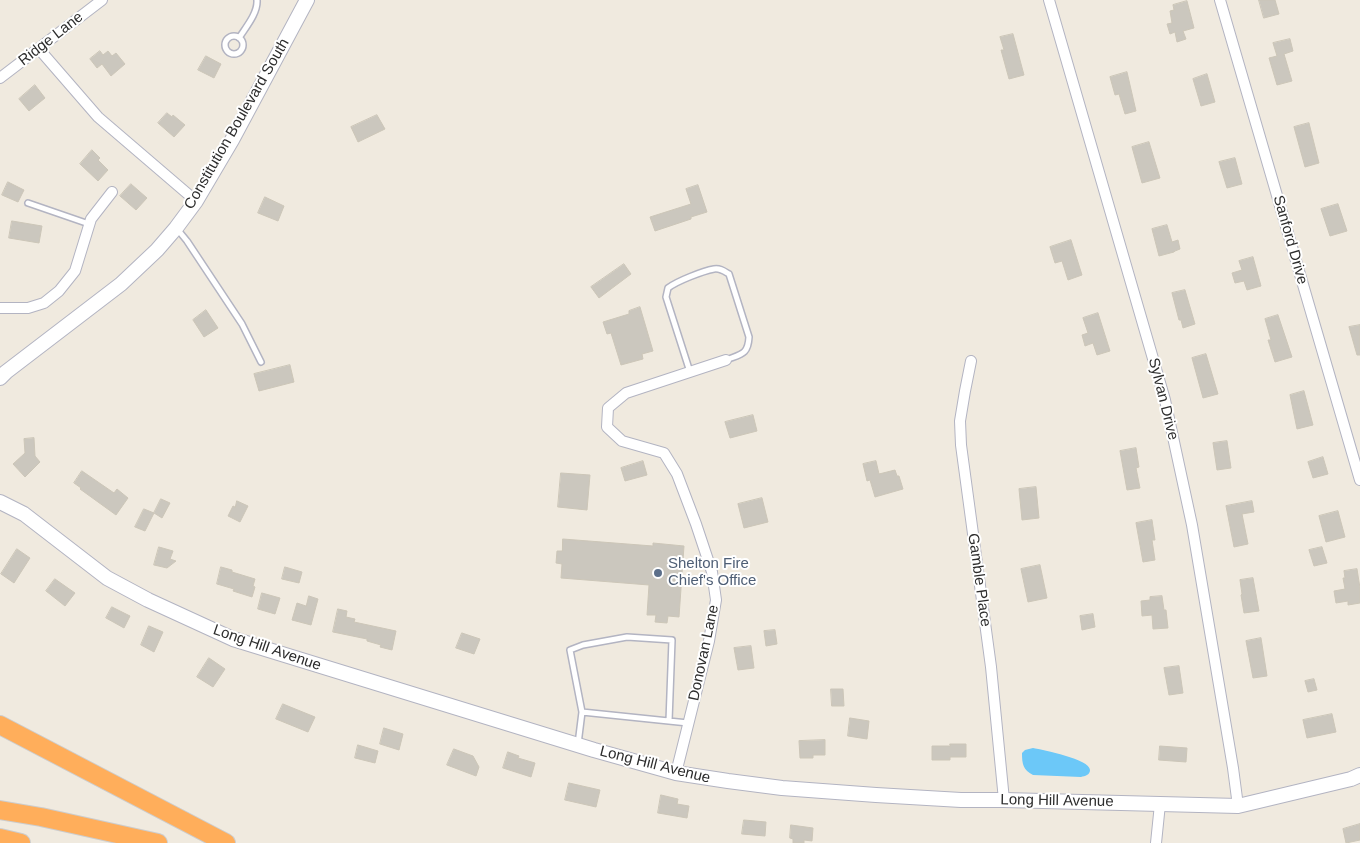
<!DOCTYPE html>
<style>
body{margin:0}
canvas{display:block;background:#f0eadf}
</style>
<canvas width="1360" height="843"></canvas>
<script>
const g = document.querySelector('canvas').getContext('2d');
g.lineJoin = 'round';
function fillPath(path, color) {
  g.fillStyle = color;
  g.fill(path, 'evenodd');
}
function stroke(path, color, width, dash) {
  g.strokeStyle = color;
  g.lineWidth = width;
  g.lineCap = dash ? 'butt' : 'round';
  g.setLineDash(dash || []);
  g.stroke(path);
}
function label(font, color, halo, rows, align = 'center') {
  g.font = font + ' Arial,sans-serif';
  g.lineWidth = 4;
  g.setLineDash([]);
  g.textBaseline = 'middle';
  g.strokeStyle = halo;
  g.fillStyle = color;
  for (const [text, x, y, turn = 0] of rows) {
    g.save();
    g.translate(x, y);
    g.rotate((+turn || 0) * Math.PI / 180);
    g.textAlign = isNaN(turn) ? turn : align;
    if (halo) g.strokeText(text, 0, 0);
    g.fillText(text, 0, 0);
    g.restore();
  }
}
fillPath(new Path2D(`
 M 1033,748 C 1043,750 1090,759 1090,770 C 1090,775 1085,776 1081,777 L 1033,775 C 1023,770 1022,764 1022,753 L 1025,750 Z`), '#6cc8f8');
const building = new Path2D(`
 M 1259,0 L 1275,0 L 1279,14 L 1264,18 Z
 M 1187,1 L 1194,28 L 1183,31 L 1186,39 L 1177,42 L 1175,32 L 1170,34 L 1167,24 L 1172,23 L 1170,11 L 1174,10 L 1173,5 Z
 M 1013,34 L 1024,75 L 1009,79 L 1001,50 L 1004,50 L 1000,37 Z
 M 1290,39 L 1293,51 L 1284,54 L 1292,81 L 1277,85 L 1269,58 L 1277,56 L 1273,43 Z
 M 100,51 L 103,55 L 108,51 L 112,56 L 116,53 L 125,64 L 111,76 L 102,64 L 97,68 L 90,59 Z
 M 206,56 L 221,64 L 214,78 L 198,70 Z
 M 1127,72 L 1136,111 L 1125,114 L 1119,94 L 1115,95 L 1110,77 Z
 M 1207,74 L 1215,102 L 1201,106 L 1193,79 Z
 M 35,85 L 45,98 L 29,111 L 19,99 Z
 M 167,113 L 172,117 L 173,115 L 185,125 L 174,137 L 158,123 Z
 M 377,115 L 385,129 L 358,142 L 351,127 Z
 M 1309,123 L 1319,163 L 1305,167 L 1294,127 Z
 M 1149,142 L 1160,178 L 1142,183 L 1132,147 Z
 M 92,150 L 100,158 L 98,160 L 108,170 L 98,181 L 80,164 Z
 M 1235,158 L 1242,184 L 1227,188 L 1219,162 Z
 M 8,182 L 24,190 L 18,202 L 2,195 Z
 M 131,184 L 147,198 L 136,210 L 120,196 Z
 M 698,185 L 707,212 L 691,217 L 691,219 L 655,231 L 650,217 L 691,204 L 686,189 Z
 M 265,197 L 284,206 L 278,221 L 258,213 Z
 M 1338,204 L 1347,231 L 1330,236 L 1321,209 Z
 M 12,221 L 42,226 L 39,243 L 9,238 Z
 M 1167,225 L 1172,242 L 1178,240 L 1180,249 L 1175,251 L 1174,252 L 1159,256 L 1152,229 Z
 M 1071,240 L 1082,275 L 1068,280 L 1062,261 L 1055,263 L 1050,247 Z
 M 1253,257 L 1261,286 L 1247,290 L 1244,281 L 1235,283 L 1232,273 L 1242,270 L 1239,261 Z
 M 624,264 L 631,274 L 599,298 L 591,287 Z
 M 1185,290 L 1195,324 L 1183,328 L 1181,320 L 1179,320 L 1172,293 Z
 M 640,307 L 653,351 L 642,354 L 643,359 L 621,365 L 611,333 L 607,334 L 603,322 L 629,314 L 629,311 Z
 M 206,310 L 218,328 L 204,337 L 193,320 Z
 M 1098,313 L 1110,351 L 1097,355 L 1093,343 L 1085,346 L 1082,335 L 1088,333 L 1083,318 Z
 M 1278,315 L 1292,357 L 1275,362 L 1268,340 L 1271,340 L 1265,319 Z
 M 1360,325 L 1360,355 L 1357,355 L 1349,327 Z
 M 1206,354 L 1218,394 L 1203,398 L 1192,358 Z
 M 290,365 L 294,382 L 259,391 L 254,374 Z
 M 1304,391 L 1313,425 L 1297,429 L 1290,395 Z
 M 753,415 L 757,431 L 730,438 L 725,422 Z
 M 34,438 L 35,456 L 40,462 L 25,477 L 13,464 L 25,453 L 24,439 Z
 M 1227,441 L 1231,468 L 1217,470 L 1213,443 Z
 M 1136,448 L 1139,467 L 1136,468 L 1140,488 L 1127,490 L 1120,451 Z
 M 1323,457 L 1328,474 L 1313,478 L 1308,462 Z
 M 643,461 L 647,475 L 625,481 L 621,468 Z
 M 876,461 L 879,474 L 895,470 L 897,476 L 899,476 L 903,489 L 875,497 L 870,480 L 867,481 L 863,464 Z
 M 82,471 L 114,493 L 117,489 L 128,498 L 116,515 L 80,489 L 81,488 L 74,483 Z
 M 561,473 L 590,475 L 587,510 L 558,507 Z
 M 1036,487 L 1039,518 L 1022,520 L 1019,489 Z
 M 762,498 L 768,522 L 744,528 L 738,504 Z
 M 161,499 L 170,503 L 162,518 L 154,513 Z
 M 237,501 L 248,506 L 240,522 L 228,516 L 233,506 L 235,507 Z
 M 1252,501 L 1254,512 L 1242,514 L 1248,544 L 1234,547 L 1226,506 Z
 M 144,509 L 154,513 L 145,531 L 135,527 Z
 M 1338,511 L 1345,537 L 1326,542 L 1319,516 Z
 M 1152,520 L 1155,540 L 1152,540 L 1155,560 L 1143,562 L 1136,523 Z
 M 563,539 L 653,546 L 653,543 L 684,546 L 679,617 L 668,616 L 667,623 L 655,622 L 656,615 L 647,615 L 649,585 L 561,578 L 562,564 L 556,563 L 557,551 L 562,551 Z
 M 159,547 L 173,551 L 170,559 L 176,561 L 167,568 L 154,565 Z
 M 1322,547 L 1327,563 L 1314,566 L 1309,550 Z
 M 17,549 L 30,558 L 14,583 L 1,574 Z
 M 1040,565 L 1047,598 L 1028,602 L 1021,569 Z
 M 221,567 L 232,570 L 232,572 L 255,579 L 253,586 L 255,587 L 252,597 L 233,591 L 234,589 L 217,584 Z
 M 285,567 L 302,572 L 299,583 L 282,579 Z
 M 1357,569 L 1360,588 L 1360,603 L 1348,605 L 1348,601 L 1336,603 L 1334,591 L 1345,589 L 1343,578 L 1345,578 L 1344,571 Z
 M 1253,578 L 1259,611 L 1244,613 L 1241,595 L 1242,594 L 1240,580 Z
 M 55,579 L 75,593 L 65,606 L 46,591 Z
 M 262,593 L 280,598 L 275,614 L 258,609 Z
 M 309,596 L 318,599 L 311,625 L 292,620 L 297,603 L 306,606 Z
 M 1162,596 L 1164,610 L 1166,610 L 1168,628 L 1153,629 L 1152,615 L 1142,616 L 1141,601 L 1150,600 L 1150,597 Z
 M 112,607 L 130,616 L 124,628 L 106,618 Z
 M 338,609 L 347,611 L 346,617 L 355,619 L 354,622 L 396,631 L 392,650 L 380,647 L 381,645 L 367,641 L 367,639 L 333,632 Z
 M 1093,614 L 1095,627 L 1082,630 L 1080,616 Z
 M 149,626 L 163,632 L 154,652 L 141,645 Z
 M 775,630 L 777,644 L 766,646 L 764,631 Z
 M 462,633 L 480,639 L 474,654 L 456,648 Z
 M 1261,638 L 1267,676 L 1253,678 L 1246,641 Z
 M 751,646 L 754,668 L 738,670 L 734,648 Z
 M 209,658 L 225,669 L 213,687 L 197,677 Z
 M 1179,666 L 1183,693 L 1169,695 L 1164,668 Z
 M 1314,679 L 1317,690 L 1308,692 L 1305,681 Z
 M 831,689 L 843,689 L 844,706 L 832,706 Z
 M 283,704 L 315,717 L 308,732 L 276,719 Z
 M 1332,714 L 1336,732 L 1307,738 L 1303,720 Z
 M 850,718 L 869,721 L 867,739 L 848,736 Z
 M 384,728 L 403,734 L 399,750 L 380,744 Z
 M 825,740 L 825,755 L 813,755 L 813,758 L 800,758 L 799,741 Z
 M 950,744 L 966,744 L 966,757 L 950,757 L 950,760 L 932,760 L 932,746 L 950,746 Z
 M 358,745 L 378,751 L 375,763 L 355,758 Z
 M 1160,746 L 1187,748 L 1186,762 L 1159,760 Z
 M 454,749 L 473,756 L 479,767 L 476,776 L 447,765 Z
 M 508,752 L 519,756 L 518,758 L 535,763 L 531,777 L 503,768 Z
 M 569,783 L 600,790 L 596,807 L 565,800 Z
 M 661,795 L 678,799 L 677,804 L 689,806 L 687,818 L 658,813 Z
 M 744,820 L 766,822 L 765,836 L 742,834 Z
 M 1360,824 L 1360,840 L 1346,843 L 1343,829 Z
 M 791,825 L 813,828 L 812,841 L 804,840 L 804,843 L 793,843 L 793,839 L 790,838 Z`);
fillPath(building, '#cbc7be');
stroke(building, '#ccc6b8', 1);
const lane = new Path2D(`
 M225 45a9 9 0 1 1 18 0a9 9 0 1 1-18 0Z
 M 239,38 C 246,27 258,13 257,0
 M 28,203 L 89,224
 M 178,230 L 187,241 L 242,324 L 261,362
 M 690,372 L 666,297 L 668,288 C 677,281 703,271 714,269 C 720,268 724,271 729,274 L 749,337 C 748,355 741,354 726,360
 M 582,712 L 570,650 L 583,645 L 627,637 L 672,640 L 669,721
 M 578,744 L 582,712 L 688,723`);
const street = new Path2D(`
 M 1049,0 L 1165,400 L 1192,525 L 1233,768 L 1238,806
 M 1220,0 L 1360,480
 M 39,49 L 98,117 L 196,201
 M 0,78 L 102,0
 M 0,308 L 28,308 L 44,303 L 59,291 L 75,271 L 91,219 L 112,192
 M 971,361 L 965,391 L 960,421 L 961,445 L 991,667 L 1004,800
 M 676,773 L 709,641 L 716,600 L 712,572 L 696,524 L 677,474 L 664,453 L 622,441 L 607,427 L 608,408 L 626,393 L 726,360
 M 1156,843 L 1160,804`);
const secondary = new Path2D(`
 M 0,378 L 6,372 L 121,284 L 157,250 L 176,228 L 196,201 L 232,140 L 307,0
 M 0,502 L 24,514 L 107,578 L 148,600 L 233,639 L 594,750 L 676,773 L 728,781 L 782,788 L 876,795 L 961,800 L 1004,800 L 1238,806 L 1351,779 L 1360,775`);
const highway = new Path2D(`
 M 0,725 L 226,843
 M 0,810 L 41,817 L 158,843
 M 0,838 L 21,843`);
stroke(lane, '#b3b4c2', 8);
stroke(street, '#b3b4c2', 12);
stroke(secondary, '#b3b4c2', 16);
stroke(highway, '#cdcdcd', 20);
stroke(lane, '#fff', 5);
stroke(street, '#fff', 10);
stroke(secondary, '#fff', 14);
stroke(highway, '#ffae5b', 18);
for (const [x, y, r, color] of [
 [658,573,5,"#5c6f8a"]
]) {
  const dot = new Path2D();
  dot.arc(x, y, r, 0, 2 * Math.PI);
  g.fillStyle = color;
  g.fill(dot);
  stroke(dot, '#fff', 2);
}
label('15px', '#2d2d2d', '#fff', [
 ["Ridge Lane",51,39,-38],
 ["Constitution Boulevard South",237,124,-60],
 ["Sanford Drive",1290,240,74],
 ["Sylvan Drive",1163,399,76],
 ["Gamble Place",979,580,82],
 ["Long Hill Avenue",267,648,19],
 ["Donovan Lane",704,653,-78],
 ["Long Hill Avenue",655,765,14],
 ["Long Hill Avenue",1057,801,1]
]);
label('15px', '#4e5e75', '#fff', [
 ["Shelton Fire",668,564],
 ["Chief's Office",668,581]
], 'left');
</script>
